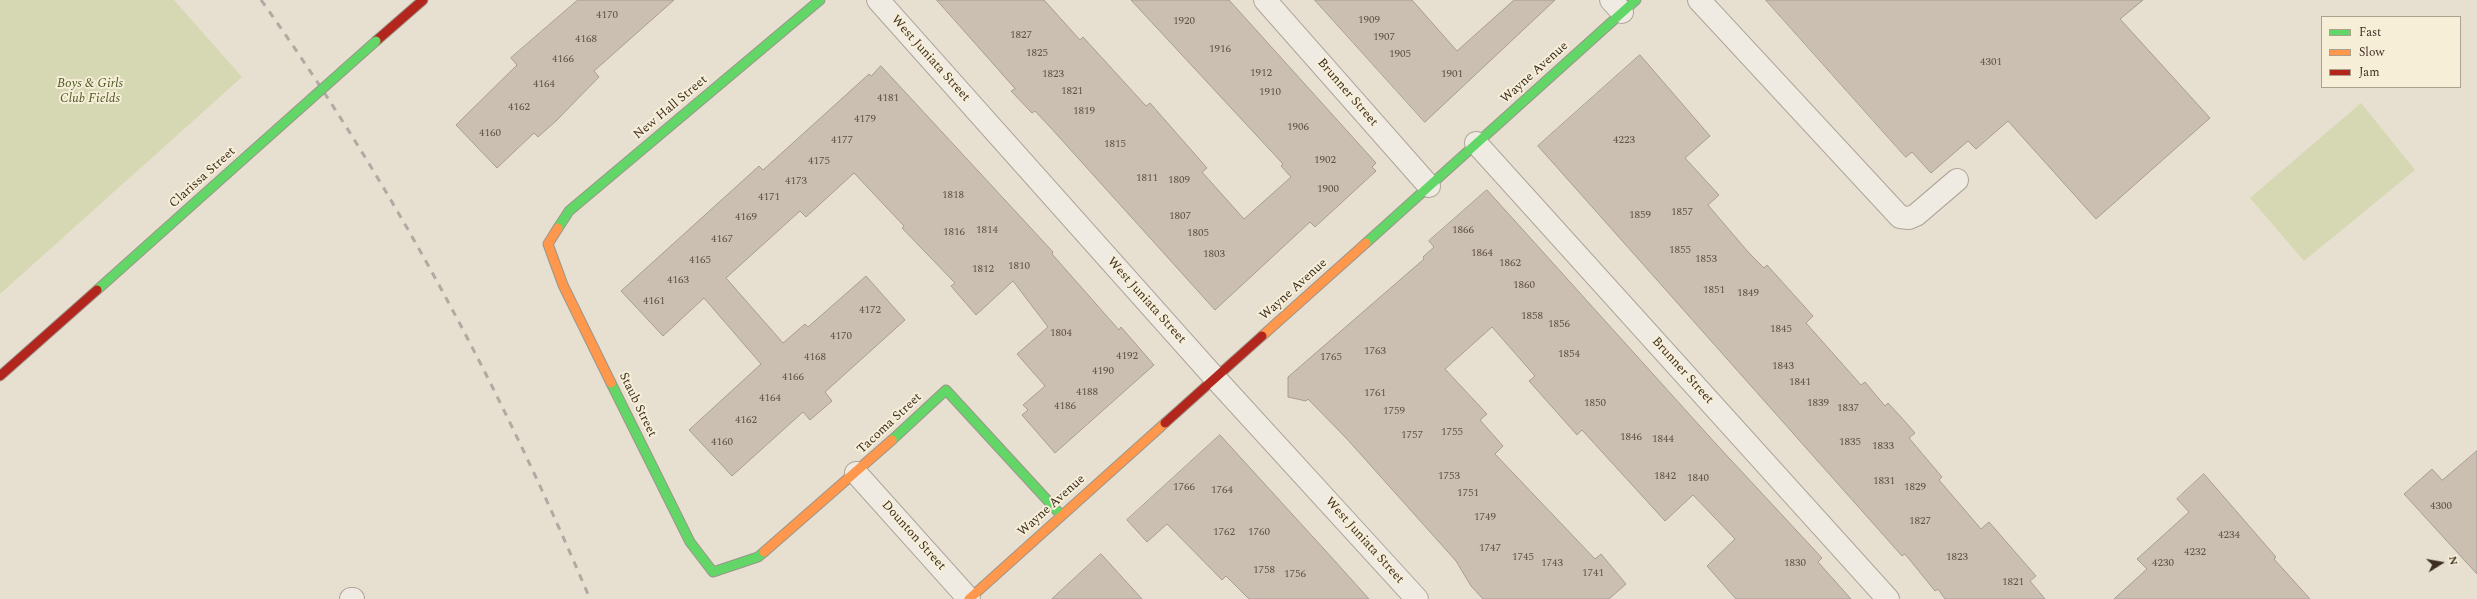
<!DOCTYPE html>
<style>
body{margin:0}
#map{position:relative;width:2477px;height:599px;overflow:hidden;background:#e7e0d1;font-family:Spectral,serif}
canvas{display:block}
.legend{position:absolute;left:2321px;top:16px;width:140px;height:72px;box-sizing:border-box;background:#f7eed8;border:1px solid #ada18e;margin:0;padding:5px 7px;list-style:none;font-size:12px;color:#3d2e20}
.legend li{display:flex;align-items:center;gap:8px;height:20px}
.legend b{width:20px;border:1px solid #ada18e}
.north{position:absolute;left:2421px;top:543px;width:40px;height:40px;-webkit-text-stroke:3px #f7eed8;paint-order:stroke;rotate:79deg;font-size:11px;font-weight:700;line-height:16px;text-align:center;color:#3d2e20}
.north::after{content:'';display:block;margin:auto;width:14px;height:18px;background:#3d2e20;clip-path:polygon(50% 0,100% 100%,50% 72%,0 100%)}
</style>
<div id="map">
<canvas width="2477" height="599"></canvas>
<ul class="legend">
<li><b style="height:5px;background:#63d668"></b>Fast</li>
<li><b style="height:5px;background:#ff974d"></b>Slow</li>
<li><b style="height:5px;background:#b3261e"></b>Jam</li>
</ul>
<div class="north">N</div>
</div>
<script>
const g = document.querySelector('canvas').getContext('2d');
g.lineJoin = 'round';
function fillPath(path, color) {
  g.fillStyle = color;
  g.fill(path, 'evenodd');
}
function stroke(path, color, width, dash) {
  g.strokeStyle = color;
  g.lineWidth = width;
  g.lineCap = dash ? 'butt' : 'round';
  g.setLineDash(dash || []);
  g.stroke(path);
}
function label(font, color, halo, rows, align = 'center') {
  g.font = font + ' Spectral,serif';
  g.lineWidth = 4;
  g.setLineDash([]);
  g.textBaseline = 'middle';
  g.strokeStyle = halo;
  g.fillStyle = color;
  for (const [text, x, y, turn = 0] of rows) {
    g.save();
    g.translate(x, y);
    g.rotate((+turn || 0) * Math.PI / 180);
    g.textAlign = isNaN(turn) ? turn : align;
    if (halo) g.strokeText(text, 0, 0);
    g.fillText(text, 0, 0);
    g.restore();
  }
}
fillPath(new Path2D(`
 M 0,0 L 174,0 L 242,77 L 0,294 Z
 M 2361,103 L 2415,170 L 2304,261 L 2250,198 Z`), '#d6d7b3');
const building = new Path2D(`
 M 578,0 L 674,0 L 594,71 L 599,77 L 556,121 L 538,137 L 534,133 L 497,168 L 456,125 L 517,65 L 511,58 Z
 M 937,0 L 1044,0 L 1080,40 L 1083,37 L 1146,106 L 1150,103 L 1207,168 L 1202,172 L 1244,219 L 1291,177 L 1281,166 L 1283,164 L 1131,0 L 1229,0 L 1376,163 L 1372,167 L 1376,171 L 1315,227 L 1310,222 L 1215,310 L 1050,127 L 1035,111 L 1032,113 L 1011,91 L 1015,89 Z
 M 1315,0 L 1412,0 L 1457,51 L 1514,0 L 1555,0 L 1425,122 Z
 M 1766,0 L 2143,0 L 2120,19 L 2210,118 L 2096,219 L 2008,121 L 1976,149 L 1968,141 L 1931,173 L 1912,152 L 1906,157 Z
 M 1640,55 L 1710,136 L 1685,158 L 1719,195 L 1708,205 L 1749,253 L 1764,268 L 1767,265 L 1813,316 L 1806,323 L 1861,385 L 1865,382 L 1885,406 L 1888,403 L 1901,417 L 1915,433 L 1909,438 L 1942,477 L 1939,480 L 1981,529 L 1989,522 L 2036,576 L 2030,581 L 2045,599 L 1945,599 L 1938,589 L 1935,591 L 1905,554 L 1902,556 L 1538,146 Z
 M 881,66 L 1053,252 L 1052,254 L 1119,330 L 1121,327 L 1154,365 L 1055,453 L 1022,415 L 1028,410 L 1023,405 L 1045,386 L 1017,354 L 1048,327 L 1013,281 L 976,315 L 951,286 L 955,283 L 902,228 L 904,226 L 854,173 L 806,217 L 800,211 L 726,278 L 783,343 L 805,324 L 808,327 L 866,276 L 905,320 L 825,392 L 832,401 L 810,420 L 803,412 L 732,476 L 689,430 L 761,364 L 704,298 L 663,336 L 621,291 L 759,166 L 763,170 L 869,74 L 871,76 Z
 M 1487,190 L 1717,445 L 1822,558 L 1818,562 L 1851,599 L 1736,599 L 1707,566 L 1735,539 L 1693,495 L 1665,521 L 1582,430 L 1577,435 L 1529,381 L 1535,376 L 1492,327 L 1445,369 L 1487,414 L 1480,420 L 1503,446 L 1495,454 L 1595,559 L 1601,554 L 1626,584 L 1609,599 L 1483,599 L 1471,586 L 1456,561 L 1347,439 L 1308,399 L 1306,401 L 1288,397 L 1288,377 L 1424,259 L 1423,257 L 1434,247 L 1429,241 Z
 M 1220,435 L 1334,560 L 1369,599 L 1249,599 L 1226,576 L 1222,580 L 1167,524 L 1147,542 L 1127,520 Z
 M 2477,451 L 2477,574 L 2404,494 L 2432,469 L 2442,480 Z
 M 2204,474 L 2276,557 L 2274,559 L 2310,599 L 2114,599 L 2147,569 L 2137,559 L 2189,512 L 2177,499 Z
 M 1101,554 L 1142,599 L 1052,599 Z`);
fillPath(building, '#cbbfb2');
stroke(building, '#a89c90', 1);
const lane = new Path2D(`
 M 1699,0 L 1900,217 L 1909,218 L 1916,215 L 1957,180
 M 351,599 L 353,599`);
const street = new Path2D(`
 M 878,0 L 1215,378 L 1417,599
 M 1265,0 L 1429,186
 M 1611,0 L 1622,12
 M 1476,143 L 1888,599
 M 856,473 L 969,599`);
const fast = new Path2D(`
 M 558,228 L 569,211 L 820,0
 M 1366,243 L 1636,0
 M 97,290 L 248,155
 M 611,383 L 690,542 L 713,572 L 758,557 L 764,552
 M 892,440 L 946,390 L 1061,515`);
const slow = new Path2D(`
 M 558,228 L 548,244 L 563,285 L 611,383
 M 1262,336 L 1366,243
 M 764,552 L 892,440
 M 969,599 L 1165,423`);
const jam = new Path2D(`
 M 376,41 L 423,0
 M 0,376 L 97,290
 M 1165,423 L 1262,336`);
stroke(lane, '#ada599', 24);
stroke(street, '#ada599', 24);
stroke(fast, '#9c958a', 11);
stroke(slow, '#9c958a', 11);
stroke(jam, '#9c958a', 11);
stroke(lane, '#efebe3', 22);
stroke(street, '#efebe3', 22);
stroke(fast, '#63d668', 9);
stroke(slow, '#ff974d', 9);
stroke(jam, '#b3261e', 9);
stroke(new Path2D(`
 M 261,0 C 394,186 501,389 590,599`), '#afaaa2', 3, [7, 7]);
const fastBridge = new Path2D(`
 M 248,155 L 376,41`);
stroke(fastBridge, '#9c958a', 11, []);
stroke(fastBridge, '#63d668', 9);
label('11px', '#605244', null, [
 ["4170",607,16],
 ["1909",1369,21],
 ["1920",1184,22],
 ["1827",1021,36],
 ["1907",1384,38],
 ["4168",586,40],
 ["1916",1220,50],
 ["1825",1037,54],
 ["1905",1400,55],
 ["4166",563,60],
 ["4301",1991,63],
 ["1912",1261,74],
 ["1823",1053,75],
 ["1901",1452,75],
 ["4164",544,85],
 ["1821",1072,92],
 ["1910",1270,93],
 ["4181",888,99],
 ["4162",519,108],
 ["1819",1084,112],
 ["4179",865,120],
 ["1906",1298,128],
 ["4160",490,134],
 ["4177",842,141],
 ["4223",1624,141],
 ["1815",1115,145],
 ["1902",1325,161],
 ["4175",819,162],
 ["1811",1147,179],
 ["1809",1179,181],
 ["4173",796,182],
 ["1900",1328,190],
 ["1818",953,196],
 ["4171",769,198],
 ["1857",1682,213],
 ["1859",1640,216],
 ["1807",1180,217],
 ["4169",746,218],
 ["1814",987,231],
 ["1866",1463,231],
 ["1816",954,233],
 ["1805",1198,234],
 ["4167",722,240],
 ["1855",1680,251],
 ["1864",1482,254],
 ["1803",1214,255],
 ["1853",1706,260],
 ["4165",700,261],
 ["1862",1510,264],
 ["1810",1019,267],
 ["1812",983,270],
 ["4163",678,281],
 ["1860",1524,286],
 ["1851",1714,291],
 ["1849",1748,294],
 ["4161",654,302],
 ["4172",870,311],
 ["1858",1532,317],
 ["1856",1559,325],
 ["1845",1781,330],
 ["1804",1061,334],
 ["4170",841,337],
 ["1763",1375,352],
 ["1854",1569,355],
 ["4192",1127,357],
 ["4168",815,358],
 ["1765",1331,358],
 ["1843",1783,367],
 ["4190",1103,372],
 ["4166",793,378],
 ["1841",1800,383],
 ["4188",1087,393],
 ["1761",1375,394],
 ["4164",770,399],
 ["1850",1595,404],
 ["1839",1818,404],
 ["4186",1065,407],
 ["1837",1848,409],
 ["1759",1394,412],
 ["4162",746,421],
 ["1755",1452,433],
 ["1757",1412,436],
 ["1846",1631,438],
 ["1844",1663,440],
 ["4160",722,443],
 ["1835",1850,443],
 ["1833",1883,447],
 ["1753",1449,477],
 ["1842",1665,477],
 ["1840",1698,479],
 ["1831",1884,482],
 ["1766",1184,488],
 ["1829",1915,488],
 ["1764",1222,491],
 ["1751",1468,494],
 ["4300",2441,507],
 ["1749",1485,518],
 ["1827",1920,522],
 ["1762",1224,533],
 ["1760",1259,533],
 ["4234",2229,536],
 ["1747",1490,549],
 ["4232",2195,553],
 ["1745",1523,558],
 ["1823",1957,558],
 ["1743",1552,564],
 ["1830",1795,564],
 ["4230",2163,564],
 ["1758",1264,571],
 ["1741",1593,574],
 ["1756",1295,575],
 ["1821",2013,583]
]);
label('13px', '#3d2e20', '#f7eed8', [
 ["West Juniata Street",930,59,48],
 ["Wayne Avenue",1535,73,-42],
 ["Brunner Street",1347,93,49],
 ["New Hall Street",671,108,-40],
 ["Clarissa Street",203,178,-42],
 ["Wayne Avenue",1294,290,-42],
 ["West Juniata Street",1146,301,48],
 ["Brunner Street",1682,371,48],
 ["Staub Street",637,405,64],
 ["Tacoma Street",890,424,-43],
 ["Wayne Avenue",1052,506,-42],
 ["Dounton Street",913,536,48],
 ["West Juniata Street",1364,541,48]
]);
label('italic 13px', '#4d5a26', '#f7eed8', [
 ["Boys & Girls",90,84],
 ["Club Fields",90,99]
]);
</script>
